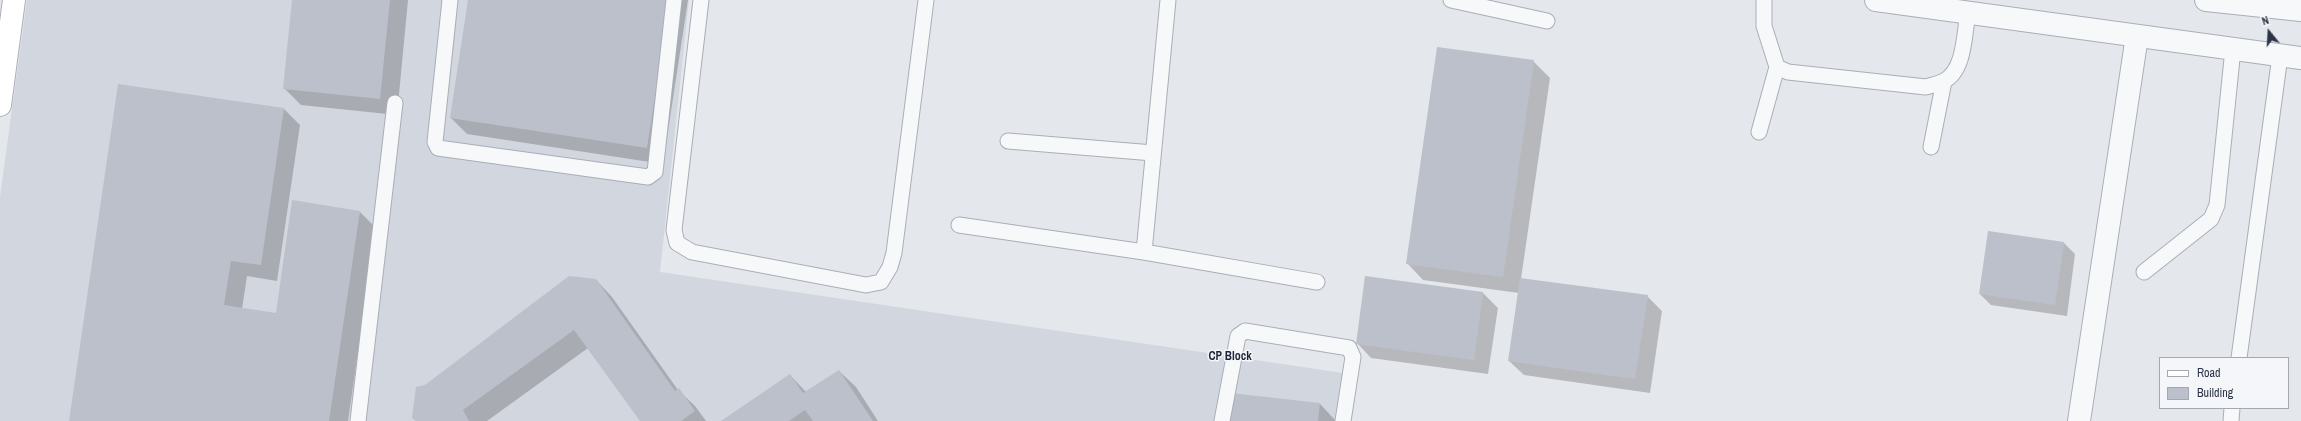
<!DOCTYPE html>
<style>
body{margin:0}
#map{position:relative;width:2301px;height:421px;overflow:hidden;background:#e4e7ec;font-family:"Archivo Narrow",sans-serif}
canvas{display:block}
.legend{position:absolute;left:2159px;top:357px;width:130px;height:52px;box-sizing:border-box;background:#f4f6f9;border:1px solid #a4a8b1;margin:0;padding:5px 7px;list-style:none;font-size:12px;color:#2b3445}
.legend li{display:flex;align-items:center;gap:8px;height:20px}
.legend b{width:20px;border:1px solid #a4a8b1}
.north{position:absolute;left:2249px;top:12px;width:40px;height:40px;-webkit-text-stroke:3px #f4f6f9;paint-order:stroke;rotate:342deg;font-size:11px;font-weight:700;line-height:16px;text-align:center;color:#2b3445}
.north::after{content:'';display:block;margin:auto;width:14px;height:18px;background:#2b3445;clip-path:polygon(50% 0,100% 100%,50% 72%,0 100%)}
</style>
<div id="map">
<canvas width="2301" height="421"></canvas>
<ul class="legend">
<li><b style="height:5px;background:#fff"></b>Road</li>
<li><b style="height:11px;background:#bbc0ca"></b>Building</li>
</ul>
<div class="north">N</div>
</div>
<script>
const g = document.querySelector('canvas').getContext('2d');
g.lineJoin = 'round';
function fillPath(path, color) {
  g.fillStyle = color;
  g.fill(path, 'evenodd');
}
function stroke(path, color, width, dash) {
  g.strokeStyle = color;
  g.lineWidth = width;
  g.lineCap = dash ? 'butt' : 'round';
  g.setLineDash(dash || []);
  g.stroke(path);
}
function label(font, color, halo, rows, align = 'center') {
  g.font = font + ' "Archivo Narrow",sans-serif';
  g.lineWidth = 3;
  g.setLineDash([]);
  g.textBaseline = 'middle';
  g.strokeStyle = halo;
  g.fillStyle = color;
  for (const [text, x, y, turn = 0] of rows) {
    g.save();
    g.translate(x, y);
    g.rotate((+turn || 0) * Math.PI / 180);
    g.textAlign = isNaN(turn) ? turn : align;
    if (halo) g.strokeText(text, 0, 0);
    g.fillText(text, 0, 0);
    g.restore();
  }
}
fillPath(new Path2D(`
 M 27,0 L 689,0 L 660,272 L 1343,373 L 1336,421 L 0,421 L 0,197 Z`), '#d2d6de');
fillPath(new Path2D(`
 M 293,0 L 408,0 L 397,115 L 301,105 L 285,89 Z
 M 469,0 L 688,0 L 663,164 L 467,134 L 451,118 Z
 M 1533,61 L 1550,78 L 1521,279 L 1647,296 L 1662,311 L 1650,393 L 1524,375 L 1509,361 L 1519,293 L 1423,280 L 1407,263 Z
 M 119,85 L 284,109 L 300,125 L 277,281 L 247,276 L 242,309 L 276,314 L 360,212 L 376,228 L 348,421 L 70,421 Z
 M 2064,243 L 2075,254 L 2067,316 L 1991,305 L 1980,294 Z
 M 1366,277 L 1483,293 L 1498,308 L 1488,374 L 1371,358 L 1357,343 Z
 M 596,280 L 612,297 L 678,390 L 695,406 L 706,421 L 641,421 L 588,348 L 487,421 L 416,421 L 426,386 Z
 M 839,371 L 856,387 L 878,421 L 722,421 L 790,375 L 806,392 Z
 M 1320,404 L 1336,421 L 1228,421 Z`), '#0003');
fillPath(new Path2D(`
 M 292,0 L 390,0 L 380,99 L 283,89 Z
 M 468,0 L 670,0 L 647,148 L 450,118 Z
 M 1437,47 L 1534,60 L 1503,277 L 1406,264 Z
 M 118,84 L 284,108 L 261,265 L 231,261 L 224,305 L 276,313 L 292,200 L 360,211 L 329,421 L 69,421 Z
 M 1988,231 L 2064,242 L 2055,305 L 1979,294 Z
 M 569,276 L 596,279 L 675,391 L 679,388 L 695,411 L 681,421 L 640,421 L 574,330 L 463,410 L 469,421 L 416,421 L 412,418 L 416,387 L 425,385 Z
 M 1365,276 L 1483,292 L 1474,360 L 1356,344 Z
 M 1520,278 L 1648,295 L 1635,379 L 1508,361 Z
 M 839,370 L 873,421 L 813,421 L 805,410 L 789,421 L 721,421 L 790,374 L 803,393 Z
 M 1230,393 L 1320,403 L 1318,421 L 1227,421 Z`), '#bbc0ca');
const service = new Path2D(`
 M 450,0 L 435,142 L 438,148 L 648,177 L 655,172 L 674,0
 M 701,0 L 674,230 L 677,243 L 692,252 L 866,285 L 881,282 L 890,267 L 894,253 L 926,0
 M 1451,0 L 1547,21
 M 1764,0 L 1764,26 L 1777,67 L 1788,72 L 1926,87 C 1932,85 1938,84 1944,81 C 1965,70 1964,34 1968,13
 M 1759,132 L 1777,67
 M 1008,141 L 1153,153
 M 1931,147 L 1944,81
 M 959,225 L 1144,252 L 1317,282
 M 1144,252 L 1168,0
 M 2144,272 L 2211,219 L 2217,205 L 2233,49
 M 2239,358 L 2280,56
 M 358,421 L 395,103
 M 1222,421 L 1238,336 L 1245,331 L 1349,348 L 1353,357 L 1343,421
 M 2231,421 L 2232,408`);
const minor = new Path2D(`
 M 2079,421 L 2137,36`);
const tertiary = new Path2D(`
 M 1876,0 L 2301,58
 M 2206,0 L 2301,10`);
const secondary = new Path2D(`
 M 0,105 L 14,0`);
stroke(service, '#a9aeb7', 17);
stroke(minor, '#a9aeb7', 24);
stroke(tertiary, '#a9aeb7', 24);
stroke(secondary, '#a9aeb7', 24);
stroke(service, '#f7f8fa', 15);
stroke(minor, '#f7f8fa', 22);
stroke(tertiary, '#f7f8fa', 22);
stroke(secondary, '#fff', 22);
label('bold 12px', '#1d2536', '#f4f6f9', [
 ["CP Block",1230,357]
]);
</script>
